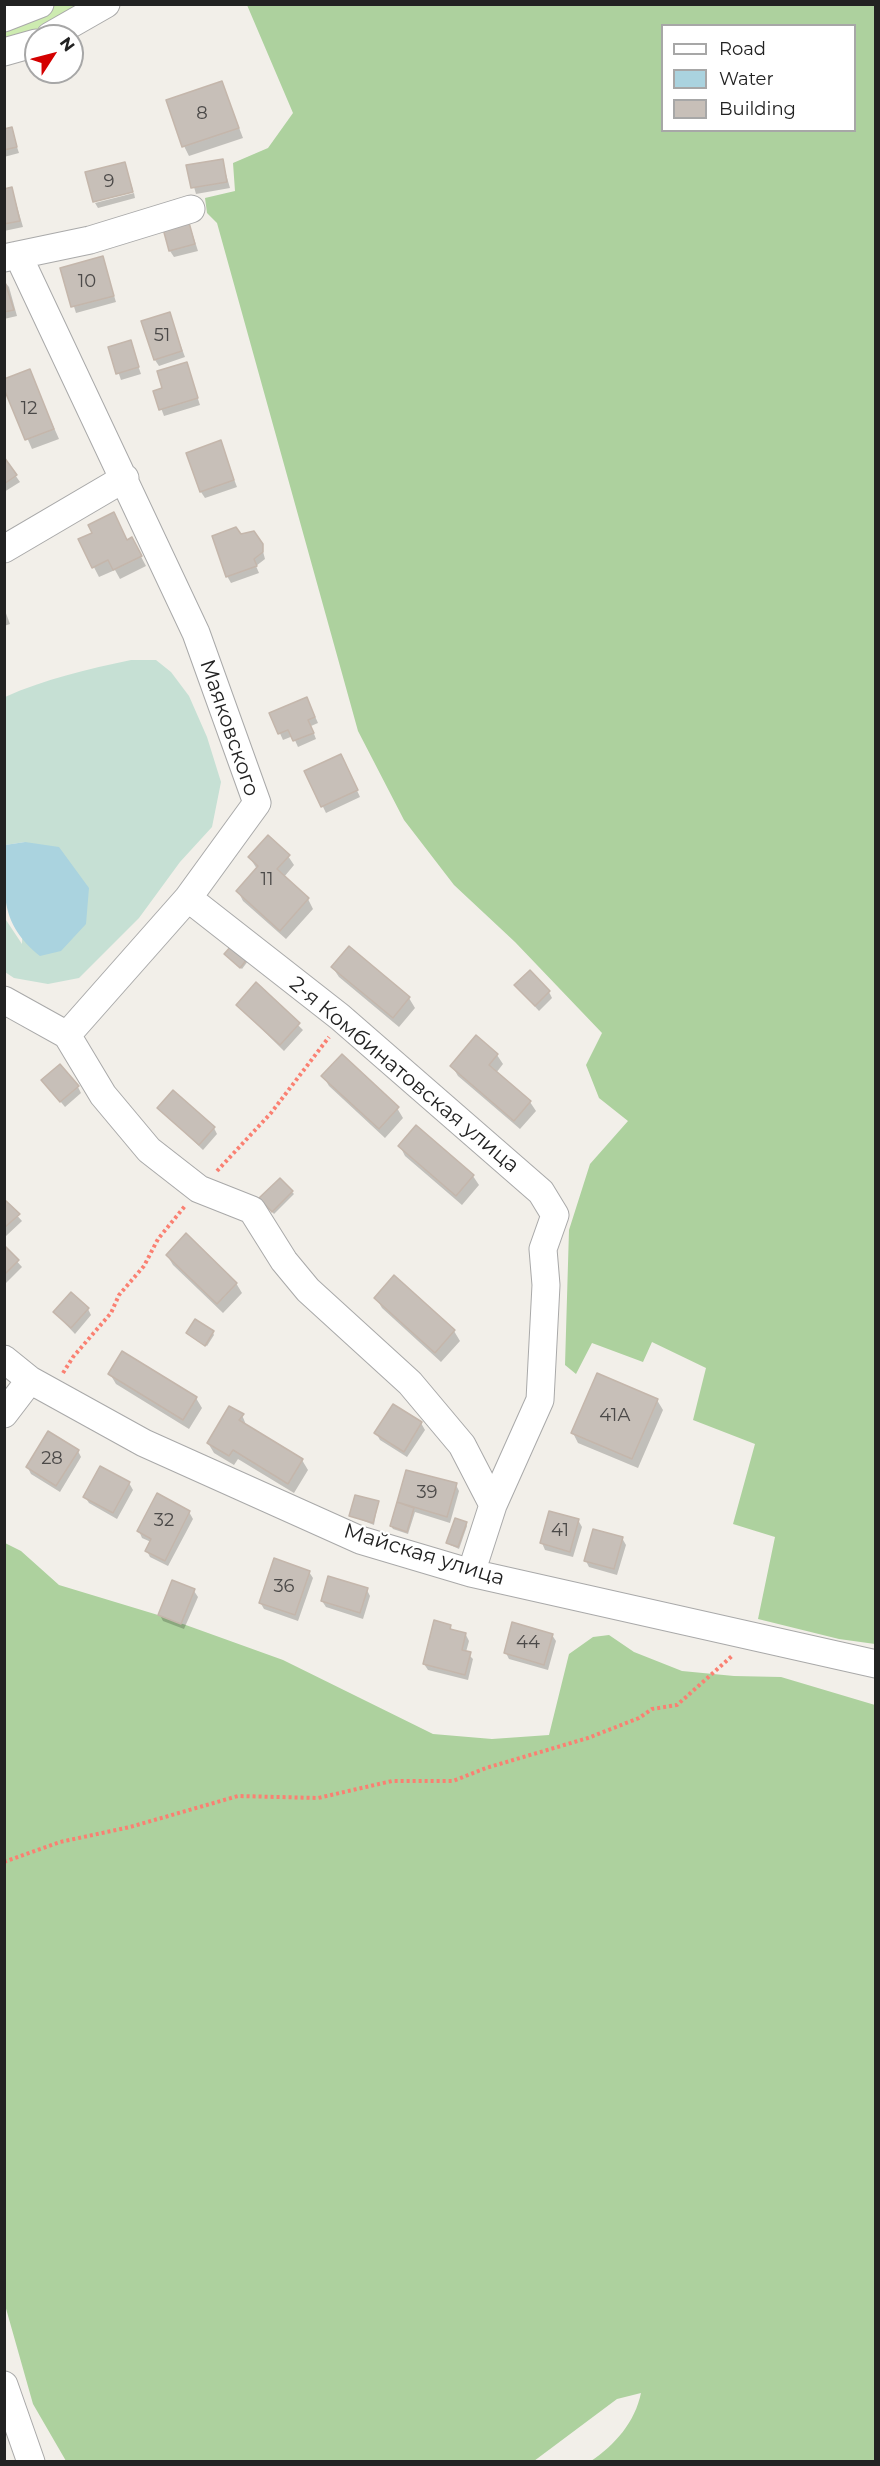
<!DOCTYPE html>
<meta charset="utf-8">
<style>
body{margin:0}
#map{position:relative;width:880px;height:2466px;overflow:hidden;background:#f2efe9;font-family:Montserrat,sans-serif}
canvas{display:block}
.frame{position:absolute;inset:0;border:6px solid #222;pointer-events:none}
.legend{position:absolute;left:661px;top:24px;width:195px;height:108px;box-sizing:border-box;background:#fff;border:2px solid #a7a7a7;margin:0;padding:8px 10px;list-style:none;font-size:18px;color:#222}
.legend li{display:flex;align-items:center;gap:12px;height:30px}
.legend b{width:30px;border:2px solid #a7a7a7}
.north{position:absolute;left:24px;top:24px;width:60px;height:60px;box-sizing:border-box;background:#fff;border:2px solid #a7a7a7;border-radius:50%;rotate:54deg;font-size:16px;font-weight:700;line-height:24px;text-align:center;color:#222}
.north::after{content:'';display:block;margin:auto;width:21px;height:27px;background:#d40000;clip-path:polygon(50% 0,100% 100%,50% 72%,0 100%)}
</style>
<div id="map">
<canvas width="880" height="2466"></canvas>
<div class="frame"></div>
<ul class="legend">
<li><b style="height:8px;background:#fff"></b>Road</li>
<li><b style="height:16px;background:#aad3df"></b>Water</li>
<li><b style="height:16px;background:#c7bfb8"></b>Building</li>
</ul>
<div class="north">N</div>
</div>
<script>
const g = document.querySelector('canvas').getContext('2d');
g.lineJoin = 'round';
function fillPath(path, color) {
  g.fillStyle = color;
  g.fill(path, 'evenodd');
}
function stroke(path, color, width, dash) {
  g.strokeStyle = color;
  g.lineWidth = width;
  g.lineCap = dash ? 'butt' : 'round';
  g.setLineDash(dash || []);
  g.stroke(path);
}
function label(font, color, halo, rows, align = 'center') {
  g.font = font + ' Montserrat,sans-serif';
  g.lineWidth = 4.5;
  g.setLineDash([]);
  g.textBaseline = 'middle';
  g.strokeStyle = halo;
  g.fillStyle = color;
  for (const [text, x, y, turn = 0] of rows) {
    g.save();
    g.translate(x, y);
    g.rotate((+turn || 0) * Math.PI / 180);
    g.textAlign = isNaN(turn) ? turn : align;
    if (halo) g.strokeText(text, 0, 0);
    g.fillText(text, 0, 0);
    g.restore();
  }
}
fillPath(new Path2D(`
 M 4,5 L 98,5 L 5,47 Z`), '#cdebb0');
fillPath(new Path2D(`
 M 247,5 L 875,5 L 875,1644 L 839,1639 L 758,1619 L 775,1537 L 733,1524 L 755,1444 L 693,1420 L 706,1368 L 652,1342 L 643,1362 L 592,1343 L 576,1374 L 565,1365 L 569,1230 L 590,1164 L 628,1121 L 599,1098 L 586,1065 L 602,1033 L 515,942 L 454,885 L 404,820 L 358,731 L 217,223 L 207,213 L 205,198 L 235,191 L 233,163 L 268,148 L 293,113 ZM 662,26 L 854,26 L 854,130 L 662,130 Z
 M 5,1543 L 21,1551 L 59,1585 L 158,1615 L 283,1660 L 433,1734 L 492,1739 L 549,1735 L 569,1654 L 593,1637 L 609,1635 L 634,1652 L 682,1671 L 734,1676 L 781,1677 L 875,1705 L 875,2461 L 591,2461 C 615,2445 635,2422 641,2393 L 617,2399 L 534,2461 L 66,2461 L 33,2404 L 5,2305 Z`), '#add19e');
fillPath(new Path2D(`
 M 131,660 L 156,660 L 171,672 L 189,696 L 207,737 L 221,782 L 212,827 L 180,862 L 139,918 L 79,978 L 48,984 L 14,978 L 5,972 L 4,917 L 22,944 L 25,842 L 5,845 L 5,697 C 45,679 88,669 131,660 Z`), '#c6e0d4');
fillPath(new Path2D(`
 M 25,842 L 59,847 L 89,888 L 86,924 L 61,951 L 40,956 C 0,923 4,897 5,845 Z`), '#aad3df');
fillPath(new Path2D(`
 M 222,83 L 243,138 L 189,156 L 184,146 Z
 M 11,129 L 19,153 L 4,157 L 4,130 Z
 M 222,160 L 230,188 L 196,194 L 188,166 Z
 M 125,164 L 133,190 L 94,200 Z
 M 12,189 L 23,227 L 4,231 L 4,190 Z
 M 134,193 L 135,198 L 98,208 L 95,203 Z
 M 188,220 L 198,251 L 174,257 L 170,251 Z
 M 102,258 L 116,302 L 76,313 L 62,269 Z
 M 4,281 L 9,287 L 17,316 L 4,319 Z
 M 169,314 L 185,357 L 159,366 L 155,360 Z
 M 130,342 L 141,374 L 121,380 L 110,348 Z
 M 186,363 L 200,405 L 164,416 L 155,392 L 164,389 Z
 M 29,371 L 59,439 L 32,449 L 4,385 Z
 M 220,442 L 237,487 L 205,498 L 201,492 Z
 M 4,459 L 20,482 L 4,492 Z
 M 240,536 L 261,544 L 265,559 L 256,566 L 259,573 L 231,583 L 227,576 Z
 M 80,540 L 127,541 L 137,549 L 146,566 L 120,579 L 115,570 L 99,577 Z
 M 4,608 L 10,624 L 4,626 Z
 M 310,705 L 318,723 L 311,726 L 316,739 L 298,747 L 293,736 L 283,740 L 271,714 Z
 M 344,762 L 360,797 L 326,813 L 306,772 Z
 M 288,856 L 294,865 L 284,877 L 308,899 L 313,909 L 286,939 L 243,901 L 238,891 L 257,869 L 250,858 Z
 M 233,946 L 248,961 L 242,969 L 226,955 Z
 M 333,968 L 409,998 L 415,1008 L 399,1027 L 339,977 Z
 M 256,984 L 303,1030 L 284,1051 L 237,1005 Z
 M 516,986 L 549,992 L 552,998 L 539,1011 Z
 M 497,1055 L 503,1064 L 496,1073 L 530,1102 L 536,1111 L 520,1129 L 458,1076 L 452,1066 Z
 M 323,1076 L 397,1108 L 403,1118 L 385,1138 L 329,1086 Z
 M 43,1080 L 78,1087 L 81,1093 L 65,1107 Z
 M 159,1108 L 214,1128 L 217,1134 L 203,1150 Z
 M 400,1146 L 473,1176 L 479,1185 L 462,1205 L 405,1156 Z
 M 292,1192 L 294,1194 L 274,1214 L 262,1201 Z
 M 4,1201 L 22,1221 L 6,1236 L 4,1235 Z
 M 4,1247 L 22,1267 L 5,1284 L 4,1283 Z
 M 167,1255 L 236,1283 L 242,1293 L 223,1313 L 173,1265 Z
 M 376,1298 L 454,1331 L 460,1341 L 441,1362 L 382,1308 Z
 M 88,1309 L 91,1315 L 75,1334 L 55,1313 Z
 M 188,1333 L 213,1333 L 214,1335 L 207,1346 Z
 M 110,1374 L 196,1398 L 202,1408 L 189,1429 L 116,1384 Z
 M 657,1400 L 663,1410 L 638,1468 L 578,1443 L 573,1433 Z
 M 393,1406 L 421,1423 L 425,1430 L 407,1457 L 380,1440 L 376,1433 Z
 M 242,1415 L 247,1427 L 302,1460 L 308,1470 L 294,1493 L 238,1459 L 234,1465 L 214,1453 L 208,1443 Z
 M 78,1451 L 81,1457 L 60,1492 L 31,1474 L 28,1468 Z
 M 408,1471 L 456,1485 L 459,1491 L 450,1523 L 415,1512 L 408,1534 L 393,1529 L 391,1526 Z
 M 129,1483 L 133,1490 L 117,1519 L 89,1503 L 85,1497 Z
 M 378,1503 L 374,1525 L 351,1516 Z
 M 189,1512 L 193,1519 L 168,1566 L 150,1557 L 147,1551 L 151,1542 L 142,1538 L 139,1531 Z
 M 578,1520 L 582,1527 L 573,1557 L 545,1550 L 542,1543 Z
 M 466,1523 L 467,1526 L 459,1549 L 450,1545 L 448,1543 Z
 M 622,1538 L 626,1545 L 617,1575 L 589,1567 L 586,1561 Z
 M 309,1572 L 313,1578 L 298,1621 L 264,1609 L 260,1602 Z
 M 367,1590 L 370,1596 L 363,1619 L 326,1607 L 322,1601 Z
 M 194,1591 L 198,1597 L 184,1629 L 163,1621 L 160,1615 Z
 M 450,1626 L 453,1632 L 466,1635 L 469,1641 L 466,1652 L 473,1659 L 468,1680 L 428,1670 L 424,1664 Z
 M 552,1635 L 556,1641 L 548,1670 L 509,1659 L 506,1653 Z`), '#0003');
const building = new Path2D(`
 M 222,81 L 239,128 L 182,147 L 166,100 Z
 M 12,127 L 17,147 L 4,150 L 4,129 Z
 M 223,159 L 227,182 L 191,188 L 186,165 Z
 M 125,162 L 133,192 L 93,202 L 85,172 Z
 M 12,187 L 20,221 L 4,224 L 4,189 Z
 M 188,219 L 195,244 L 169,251 L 162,225 Z
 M 103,256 L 114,296 L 71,307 L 60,268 Z
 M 4,279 L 14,310 L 4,312 Z
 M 170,312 L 182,351 L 154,360 L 141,321 Z
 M 131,340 L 139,367 L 116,374 L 108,347 Z
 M 187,362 L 198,398 L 159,410 L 153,391 L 162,388 L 157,371 Z
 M 30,369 L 54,429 L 25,440 L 4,389 L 4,379 Z
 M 221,440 L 234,480 L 200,492 L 186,453 Z
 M 4,457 L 17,475 L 4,484 Z
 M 114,512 L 127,540 L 132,537 L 142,556 L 113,570 L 108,560 L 92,568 L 78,539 L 92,533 L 88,525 Z
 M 236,527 L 241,534 L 254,531 L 263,544 L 263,552 L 254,559 L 257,566 L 226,577 L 212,536 Z
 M 307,697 L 315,717 L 308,720 L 314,733 L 293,741 L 288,730 L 278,734 L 269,713 Z
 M 341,754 L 358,790 L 321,807 L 304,771 Z
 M 268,835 L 290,855 L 277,869 L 309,898 L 280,931 L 236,891 L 258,866 L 248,857 Z
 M 233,944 L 248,958 L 240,968 L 224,954 Z
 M 349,946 L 410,997 L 393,1018 L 331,967 Z
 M 530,970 L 550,991 L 535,1006 L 514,985 Z
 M 256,982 L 300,1023 L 280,1045 L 236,1005 Z
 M 476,1035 L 498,1054 L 489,1065 L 531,1101 L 514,1121 L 450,1066 Z
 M 342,1054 L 399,1107 L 379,1129 L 321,1076 Z
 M 60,1064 L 79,1086 L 60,1102 L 41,1080 Z
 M 173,1090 L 215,1127 L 199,1145 L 157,1108 Z
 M 416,1125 L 474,1175 L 456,1196 L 398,1146 Z
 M 280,1178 L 293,1191 L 272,1212 L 259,1198 Z
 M 4,1199 L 20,1214 L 4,1228 Z
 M 186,1233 L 237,1283 L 217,1304 L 166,1255 Z
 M 4,1245 L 19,1260 L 4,1275 Z
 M 394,1275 L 455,1330 L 435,1353 L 374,1298 Z
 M 71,1292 L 89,1308 L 71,1328 L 53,1312 Z
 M 195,1319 L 214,1331 L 205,1346 L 186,1333 Z
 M 122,1351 L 197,1397 L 183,1420 L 108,1374 Z
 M 597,1373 L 658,1399 L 632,1459 L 571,1433 Z
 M 393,1404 L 422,1422 L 404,1452 L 374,1433 Z
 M 229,1406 L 244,1414 L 239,1420 L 303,1459 L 288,1484 L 233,1450 L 229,1456 L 207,1443 Z
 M 48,1431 L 79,1450 L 56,1486 L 26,1467 Z
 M 100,1466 L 130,1482 L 113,1513 L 83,1497 Z
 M 406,1470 L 457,1483 L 447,1517 L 397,1502 Z
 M 157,1493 L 190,1511 L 165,1561 L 145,1551 L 151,1539 L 137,1531 Z
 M 355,1495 L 379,1501 L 373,1523 L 349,1516 Z
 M 397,1502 L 414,1508 L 407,1532 L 390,1526 Z
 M 549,1511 L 579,1519 L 570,1552 L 540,1543 Z
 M 455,1518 L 467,1522 L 458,1547 L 446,1543 Z
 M 593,1529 L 623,1537 L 614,1569 L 584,1561 Z
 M 274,1558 L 310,1571 L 295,1615 L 259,1603 Z
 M 328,1576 L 368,1588 L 360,1613 L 321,1601 Z
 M 172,1580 L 195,1589 L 181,1624 L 158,1615 Z
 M 434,1620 L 451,1625 L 450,1629 L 466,1633 L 462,1650 L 471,1652 L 465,1675 L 423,1664 Z
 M 512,1622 L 553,1634 L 544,1665 L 504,1653 Z`);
fillPath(building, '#c7bfb8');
stroke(building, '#c4b6ab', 1.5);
const minor = new Path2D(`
 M 4,18 L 40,4
 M 50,36 L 106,4
 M 4,52 L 36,43
 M 18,255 L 196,633 L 257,803 L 188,898 L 67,1035
 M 4,258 L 90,240 L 191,209
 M 4,549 L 125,478
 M 188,898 L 340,1017 L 541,1192 L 555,1215 L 543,1249 L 546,1285 L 540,1400 L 493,1505 L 471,1573
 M 4,1000 L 67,1035 L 103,1095 L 149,1150 L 199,1189 L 252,1210 L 284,1261 L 308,1290 L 410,1383 L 462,1445 L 493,1505
 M 4,1359 L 30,1380 L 144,1443 L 360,1540 L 471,1573 L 876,1664
 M 4,1414 L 30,1380
 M 4,2385 L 31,2462`);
stroke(minor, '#a9a9a9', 29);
stroke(new Path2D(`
 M 217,1171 L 271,1113 L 329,1037
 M 63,1373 L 73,1357 L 111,1313 L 119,1295 L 144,1266 L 158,1239 L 185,1206
 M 4,1862 L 60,1842 L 130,1827 L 238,1796 L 318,1798 L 392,1781 L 453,1781 L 486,1768 L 588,1738 L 639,1718 L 652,1709 L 677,1705 L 733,1655`), '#fa8072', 4, [3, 3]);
stroke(minor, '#fff', 27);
label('18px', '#4b4948', null, [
 ["8",202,114],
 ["9",109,182],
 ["10",87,282],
 ["51",162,336],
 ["12",29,409],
 ["11",267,880],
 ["41А",615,1416],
 ["28",52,1459],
 ["39",427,1493],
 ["32",164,1521],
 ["41",560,1531],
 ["36",284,1587],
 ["44",528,1643]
]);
label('21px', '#222', '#fff', [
 ["Маяковского",229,728,71],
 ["2-я Комбинатовская улица",404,1075,40],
 ["Майская улица",424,1555,17]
]);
</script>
